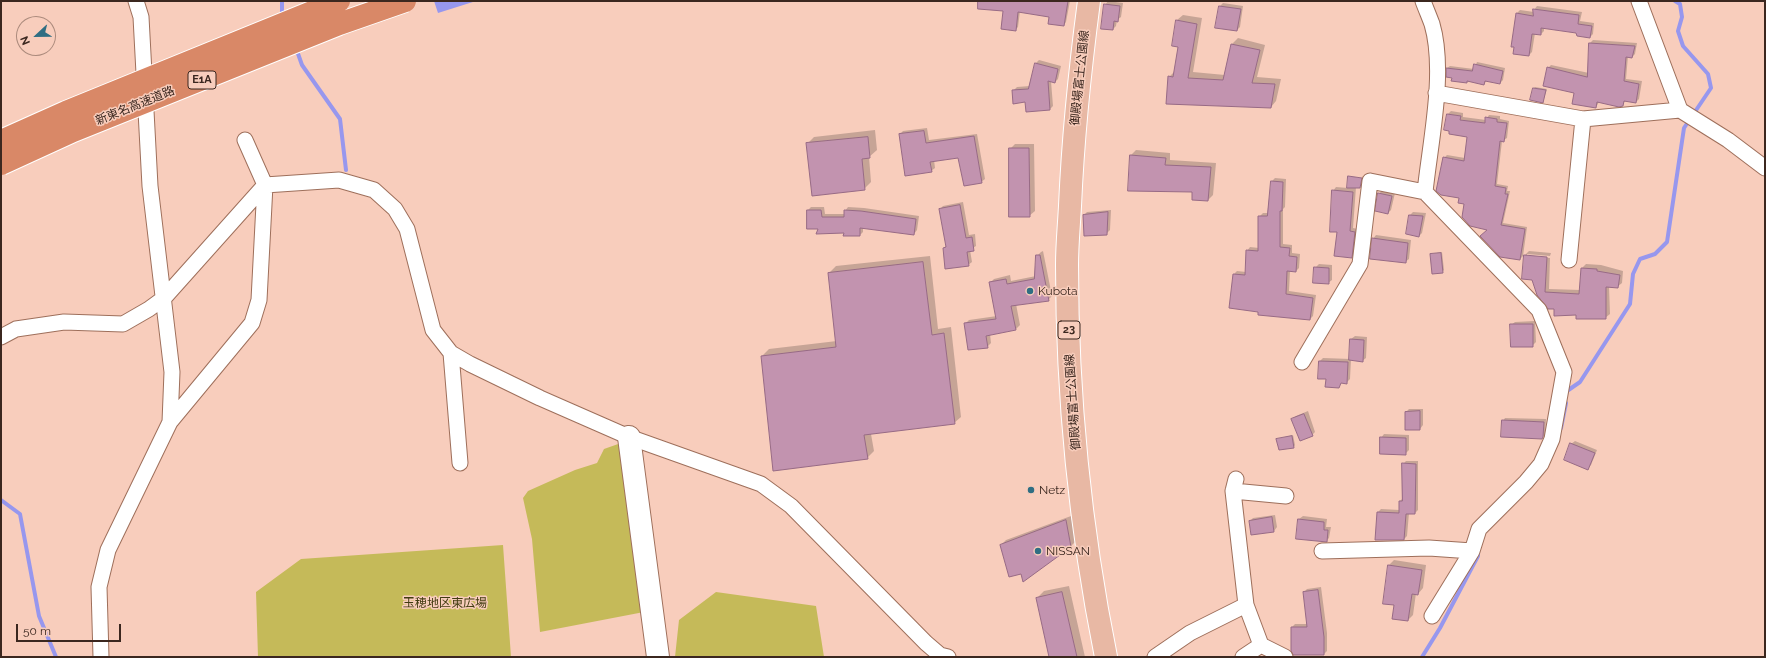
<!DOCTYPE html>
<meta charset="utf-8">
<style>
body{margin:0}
#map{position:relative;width:1766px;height:658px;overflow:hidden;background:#f8cdbc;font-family:Raleway,sans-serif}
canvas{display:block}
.frame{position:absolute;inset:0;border:2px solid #3b271f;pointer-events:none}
.north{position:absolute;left:16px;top:16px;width:40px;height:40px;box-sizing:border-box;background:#f8cdbc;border:1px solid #ac8b7d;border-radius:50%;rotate:248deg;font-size:11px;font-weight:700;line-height:16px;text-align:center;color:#3b271f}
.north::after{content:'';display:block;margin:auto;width:14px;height:18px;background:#2f6e83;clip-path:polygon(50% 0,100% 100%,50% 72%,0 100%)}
.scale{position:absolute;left:16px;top:624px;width:105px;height:18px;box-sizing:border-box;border:2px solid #3b271f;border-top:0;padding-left:5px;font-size:12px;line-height:14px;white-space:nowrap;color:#3b271f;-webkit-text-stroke:3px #f8cdbc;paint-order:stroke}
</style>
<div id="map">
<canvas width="1766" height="658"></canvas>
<div class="frame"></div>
<div class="north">N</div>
<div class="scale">50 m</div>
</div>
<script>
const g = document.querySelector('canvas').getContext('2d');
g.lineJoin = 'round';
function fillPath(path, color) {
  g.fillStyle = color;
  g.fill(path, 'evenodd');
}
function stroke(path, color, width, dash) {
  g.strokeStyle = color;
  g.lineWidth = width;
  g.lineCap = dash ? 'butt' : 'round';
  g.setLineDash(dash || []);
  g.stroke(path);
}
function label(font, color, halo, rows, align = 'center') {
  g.font = font + ' Raleway,"Noto Sans JP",sans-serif';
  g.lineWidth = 3;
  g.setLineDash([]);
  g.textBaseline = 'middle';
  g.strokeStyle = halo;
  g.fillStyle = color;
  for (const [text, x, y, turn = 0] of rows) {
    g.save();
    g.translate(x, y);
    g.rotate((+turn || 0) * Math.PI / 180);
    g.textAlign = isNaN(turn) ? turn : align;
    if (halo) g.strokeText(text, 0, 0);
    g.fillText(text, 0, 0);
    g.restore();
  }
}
fillPath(new Path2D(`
 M 621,443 L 644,612 L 540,632 L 532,539 L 523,498 L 528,491 L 575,470 L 597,463 L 604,449 Z
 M 503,545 L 511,657 L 258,657 L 256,592 L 301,559 Z
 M 716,592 L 816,606 L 824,657 L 675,657 L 679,620 Z`), '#c5ba59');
fillPath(new Path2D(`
 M 434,1 L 476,1 L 438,13 Z`), '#9797ee');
fillPath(new Path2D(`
 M 986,1 L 1070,1 L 1066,22 L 1064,25 L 1050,16 L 1020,11 L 1018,27 L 1015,30 L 1005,11 Z
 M 1108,1 L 1123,3 L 1121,17 L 1117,20 L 1116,26 L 1113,29 L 1105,5 Z
 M 1223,3 L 1243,6 L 1240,27 L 1237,30 L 1220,6 Z
 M 1537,6 L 1582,12 L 1580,21 L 1594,23 L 1593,34 L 1590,37 L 1577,32 L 1544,27 L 1544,31 L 1541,34 L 1535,33 L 1532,52 L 1529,55 L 1512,46 L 1517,13 L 1520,10 L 1534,12 L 1534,10 Z
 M 1183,15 L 1202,18 L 1193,72 L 1225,75 L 1232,44 L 1238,38 L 1265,45 L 1257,77 L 1281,79 L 1276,101 L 1271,107 L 1169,77 L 1175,71 L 1179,47 L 1177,20 Z
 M 1593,40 L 1637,43 L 1635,54 L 1632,57 L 1628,56 L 1626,79 L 1642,81 L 1639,99 L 1636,102 L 1626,100 L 1622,105 L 1599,102 L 1596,107 L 1575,92 L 1548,68 L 1551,65 L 1589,73 L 1590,43 Z
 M 1039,60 L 1061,66 L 1058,79 L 1055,82 L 1051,81 L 1053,106 L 1050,109 L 1026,101 L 1013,91 L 1017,87 L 1030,86 L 1035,64 Z
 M 1477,62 L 1505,68 L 1503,80 L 1500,83 L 1487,80 L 1484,84 L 1468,81 L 1467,82 L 1453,77 L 1447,68 L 1450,66 L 1474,69 Z
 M 1535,87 L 1547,89 L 1543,102 L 1534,88 Z
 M 1451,111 L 1463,113 L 1463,117 L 1486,120 L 1489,115 L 1500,116 L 1500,119 L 1509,121 L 1507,138 L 1502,141 L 1497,184 L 1508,186 L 1507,191 L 1510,191 L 1503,223 L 1527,227 L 1523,256 L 1520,259 L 1488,229 L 1461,198 L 1444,158 L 1447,155 L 1465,158 L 1468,136 L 1448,114 Z
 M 927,128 L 929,140 L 977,134 L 985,179 L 981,182 L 959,157 L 934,160 L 935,168 L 931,171 L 900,134 L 903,131 Z
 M 875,130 L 877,150 L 869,157 L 871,182 L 864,189 L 807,144 L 814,137 Z
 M 1015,144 L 1034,144 L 1035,211 L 1029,216 L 1010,149 Z
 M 1136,150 L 1170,153 L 1170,160 L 1216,163 L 1213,195 L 1208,200 L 1131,155 Z
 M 1349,177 L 1362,179 L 1361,186 L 1356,187 L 1353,228 L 1358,229 L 1355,254 L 1351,257 L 1338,231 L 1333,191 L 1336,187 L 1348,188 Z
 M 1275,178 L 1286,179 L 1285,207 L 1283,209 L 1283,244 L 1292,245 L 1292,253 L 1300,254 L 1299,268 L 1296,271 L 1290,271 L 1289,291 L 1316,295 L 1313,316 L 1310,319 L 1259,311 L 1234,274 L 1237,271 L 1246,272 L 1247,251 L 1250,247 L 1259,248 L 1259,217 L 1263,213 L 1268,213 L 1272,181 Z
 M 1382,190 L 1395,193 L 1391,210 L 1388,213 L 1379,194 Z
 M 963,202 L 969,235 L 975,234 L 976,246 L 970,250 L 972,262 L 968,265 L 944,248 L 947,245 L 940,209 L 943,206 Z
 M 811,207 L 824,207 L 825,214 L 845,214 L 845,211 L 848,207 L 864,208 L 919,216 L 917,230 L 914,234 L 863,227 L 863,232 L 860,235 L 819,228 L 808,228 L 808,210 Z
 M 1111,210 L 1110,230 L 1106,234 L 1084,215 L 1087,212 Z
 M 1413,212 L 1426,213 L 1422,233 L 1419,236 L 1410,215 Z
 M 1376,235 L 1411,240 L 1409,259 L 1405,262 L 1373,239 Z
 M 1043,251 L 1052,296 L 1048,300 L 1016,304 L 1020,325 L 1016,329 L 990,334 L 991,343 L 987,347 L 965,324 L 969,320 L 997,316 L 990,283 L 994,279 L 1010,275 L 1011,281 L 1036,276 L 1037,256 L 1041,252 Z
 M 1529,251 L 1551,253 L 1550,256 L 1527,254 L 1527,256 L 1550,258 L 1549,289 L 1581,290 L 1582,268 L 1586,264 L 1601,265 L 1623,271 L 1622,283 L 1617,287 L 1609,286 L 1610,314 L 1605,318 L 1577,314 L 1555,308 L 1533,279 L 1523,278 L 1525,255 Z
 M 1442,252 L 1444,270 L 1442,272 L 1431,254 Z
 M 930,256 L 938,329 L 951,327 L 961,417 L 954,423 L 871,434 L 874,451 L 867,458 L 762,356 L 769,349 L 837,341 L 829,273 L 836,266 Z
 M 1319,264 L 1332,265 L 1332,280 L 1328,283 L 1315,268 Z
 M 1535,321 L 1536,342 L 1532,346 L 1511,325 L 1515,322 Z
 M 1355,336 L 1367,337 L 1366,358 L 1362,361 L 1351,359 L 1350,379 L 1347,382 L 1342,382 L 1338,387 L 1327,378 L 1320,361 L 1323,358 L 1351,359 L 1351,339 Z
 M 1409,409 L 1423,409 L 1423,425 L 1420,429 L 1406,412 Z
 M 1308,411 L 1315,432 L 1312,435 L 1292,419 L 1296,416 Z
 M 1505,418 L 1546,419 L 1545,435 L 1542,438 L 1503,421 Z
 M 1384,434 L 1409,435 L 1409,450 L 1405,454 L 1381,438 Z
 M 1293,435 L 1295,445 L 1294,447 L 1277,439 Z
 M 1575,441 L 1597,450 L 1591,465 L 1587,469 L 1571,444 Z
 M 1406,461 L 1418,461 L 1418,510 L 1415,513 L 1409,513 L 1407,536 L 1404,539 L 1378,512 L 1381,509 L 1400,510 L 1400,501 L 1403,498 L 1403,464 Z
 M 1275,515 L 1277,527 L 1274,531 L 1252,534 L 1250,521 L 1253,518 Z
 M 1071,516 L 1076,541 L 1071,546 L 1001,545 L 1006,540 Z
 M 1303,516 L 1327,519 L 1326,527 L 1331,527 L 1329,538 L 1326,541 L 1299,519 Z
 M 1394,560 L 1426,565 L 1423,588 L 1418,594 L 1416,593 L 1413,615 L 1408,620 L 1395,604 L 1389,565 Z
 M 1069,586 L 1085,657 L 1050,657 L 1037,598 L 1044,591 Z
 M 1321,587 L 1327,633 L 1327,651 L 1324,654 L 1292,627 L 1295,624 L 1308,624 L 1304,592 L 1307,589 Z`), '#0003');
stroke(new Path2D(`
 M 282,1 L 282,12 L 284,17
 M 296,48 L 302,65 L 340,119 L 346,170
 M 1566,394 L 1567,391 L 1580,382 L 1630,304 L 1633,274 L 1640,259 L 1655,254 L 1667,242 L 1684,128 L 1711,88 L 1708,74 L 1683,46 L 1678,31 L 1682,17 L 1680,4 L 1675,1
 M 1561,428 L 1566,403
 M 1,500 L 20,514 L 39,616 L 56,657
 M 1422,657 L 1440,628 L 1478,556 L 1478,550`), '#9797ee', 4);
const building = new Path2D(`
 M 978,1 L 1068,1 L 1064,26 L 1048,24 L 1049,17 L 1018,12 L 1016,31 L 1001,29 L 1003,11 L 978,9 Z
 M 1104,4 L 1120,6 L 1118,22 L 1114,21 L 1113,30 L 1101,29 Z
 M 1219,6 L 1241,9 L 1237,31 L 1215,28 Z
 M 1533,9 L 1579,15 L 1578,24 L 1592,26 L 1590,38 L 1577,36 L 1576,33 L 1541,28 L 1541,35 L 1532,34 L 1529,56 L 1513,54 L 1514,47 L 1511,47 L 1516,13 L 1533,16 Z
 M 1176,20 L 1197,24 L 1188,78 L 1223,80 L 1231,44 L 1260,50 L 1252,83 L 1275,84 L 1271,108 L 1166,104 L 1168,76 L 1173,77 L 1178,47 L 1172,46 Z
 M 1589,43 L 1635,46 L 1632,58 L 1626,57 L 1624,81 L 1639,84 L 1636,103 L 1624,101 L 1623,106 L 1619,107 L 1597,102 L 1596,108 L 1572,104 L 1574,93 L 1543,86 L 1547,67 L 1587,77 Z
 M 1035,63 L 1058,69 L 1055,83 L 1048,81 L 1050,110 L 1026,112 L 1025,102 L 1013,104 L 1012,90 L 1028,89 Z
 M 1474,64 L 1503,71 L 1500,84 L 1485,81 L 1484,85 L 1467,81 L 1467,83 L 1451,81 L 1452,78 L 1446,77 L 1446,68 L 1472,71 Z
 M 1533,88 L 1546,90 L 1543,103 L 1530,100 Z
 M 1447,114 L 1461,116 L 1460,120 L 1485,123 L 1485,117 L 1497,119 L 1497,122 L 1507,123 L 1504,142 L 1500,141 L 1495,186 L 1506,188 L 1505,194 L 1508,194 L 1501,225 L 1525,229 L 1520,260 L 1500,257 L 1480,236 L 1487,230 L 1470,226 L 1462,217 L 1464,204 L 1458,203 L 1459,198 L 1441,195 L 1436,191 L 1443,157 L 1464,161 L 1467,137 L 1449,134 L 1449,131 L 1444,130 Z
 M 924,131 L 926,143 L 974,136 L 982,183 L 964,186 L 958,158 L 930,162 L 932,172 L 905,176 L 899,134 Z
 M 868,137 L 870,158 L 862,159 L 865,190 L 812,196 L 806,143 Z
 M 1009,148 L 1029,148 L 1030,217 L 1009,217 Z
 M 1130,155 L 1166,158 L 1165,165 L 1211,167 L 1208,201 L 1192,200 L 1192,192 L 1128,191 Z
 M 1348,176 L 1362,178 L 1360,188 L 1347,188 Z
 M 1271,181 L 1283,182 L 1282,211 L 1280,211 L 1280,247 L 1290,248 L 1289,256 L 1297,257 L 1296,272 L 1287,271 L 1286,294 L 1313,298 L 1310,320 L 1258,315 L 1258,312 L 1229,308 L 1233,274 L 1245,275 L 1246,250 L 1258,251 L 1258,216 L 1267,216 Z
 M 1332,190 L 1353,192 L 1350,231 L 1355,232 L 1352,258 L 1334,256 L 1337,232 L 1330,232 Z
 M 1378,193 L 1392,196 L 1388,214 L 1375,211 Z
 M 960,205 L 966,238 L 972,237 L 974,251 L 967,252 L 969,266 L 945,269 L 943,248 L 946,247 L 939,209 Z
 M 807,210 L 821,210 L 822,217 L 844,217 L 844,210 L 861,211 L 916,219 L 914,235 L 860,228 L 860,236 L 843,236 L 844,233 L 816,234 L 818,229 L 807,229 Z
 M 1108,212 L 1107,235 L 1084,236 L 1083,215 Z
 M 1409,215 L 1423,216 L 1419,237 L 1406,234 Z
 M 1372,238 L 1408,243 L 1406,263 L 1370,259 Z
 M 1441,253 L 1443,273 L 1432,274 L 1430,254 Z
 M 1036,255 L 1040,255 L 1049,301 L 1011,306 L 1016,330 L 986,336 L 988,348 L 968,350 L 964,323 L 996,319 L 989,282 L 1006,279 L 1007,284 L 1034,279 Z
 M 1524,255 L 1547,257 L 1545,292 L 1579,294 L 1581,268 L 1597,269 L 1597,271 L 1620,275 L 1618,288 L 1606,287 L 1606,319 L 1576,319 L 1576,315 L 1554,316 L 1554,309 L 1548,309 L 1537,295 L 1532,280 L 1522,279 Z
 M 923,262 L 932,335 L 944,333 L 955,424 L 864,435 L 868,459 L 773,471 L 761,356 L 836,347 L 828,273 Z
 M 1314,267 L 1329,268 L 1329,284 L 1313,283 Z
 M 1510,324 L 1533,324 L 1533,347 L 1511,347 Z
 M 1350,339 L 1364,340 L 1363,362 L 1349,360 Z
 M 1319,361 L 1348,362 L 1347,384 L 1341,383 L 1339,388 L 1325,387 L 1326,379 L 1318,379 Z
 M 1420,411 L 1420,430 L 1405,430 L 1405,412 Z
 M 1304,414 L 1313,436 L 1300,441 L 1291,419 Z
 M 1502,420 L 1544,422 L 1543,437 L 1542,439 L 1501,437 Z
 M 1292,436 L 1294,448 L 1279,450 L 1276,439 Z
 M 1380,437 L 1406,438 L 1406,455 L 1380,454 Z
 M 1570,443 L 1595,453 L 1588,470 L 1564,460 Z
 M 1402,463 L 1416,464 L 1415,514 L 1406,514 L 1404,540 L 1375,540 L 1377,512 L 1399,513 L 1399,501 L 1402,501 Z
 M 1272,517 L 1274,532 L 1251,535 L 1249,521 Z
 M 1298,519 L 1324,522 L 1324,530 L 1328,530 L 1327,542 L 1296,539 Z
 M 1066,520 L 1071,547 L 1023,582 L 1021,574 L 1009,577 L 1000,545 Z
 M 1388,565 L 1422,570 L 1418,595 L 1412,594 L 1408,621 L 1392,619 L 1394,605 L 1383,604 Z
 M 1318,590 L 1324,637 L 1324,655 L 1293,655 L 1291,651 L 1291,627 L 1307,627 L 1303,592 Z
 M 1062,592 L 1077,657 L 1049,657 L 1036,598 Z`);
fillPath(building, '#c293af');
stroke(building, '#976a85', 1);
const street = new Path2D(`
 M 1639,1 L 1680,110 L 1728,140 L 1765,168
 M 1436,93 L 1583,119 L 1680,110
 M 1569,260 L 1583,119
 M 1,337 L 16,329 L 64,322 L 123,324 L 149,309 L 164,298 L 265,185 L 339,180 L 374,190 L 395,209 L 407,229 L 433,330 L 451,353 L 470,364 L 540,398 L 629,437 L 761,484 L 791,506 L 926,643 L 940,655 L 948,657
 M 451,353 L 460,463
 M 1302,362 L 1360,264 L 1370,181 L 1425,192
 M 170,422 L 252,323 L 259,300 L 265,185 L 245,140
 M 1236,479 L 1233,491 L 1246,605 L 1261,645
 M 1233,491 L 1286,496
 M 1322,551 L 1429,548 L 1472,551 L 1479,529 L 1526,482 L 1541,464 L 1552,439 L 1564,372 L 1539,310 L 1425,192 C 1430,143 1446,72 1432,24 C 1429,16 1426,9 1423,1
 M 1432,616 L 1472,551
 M 101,657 L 99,587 L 108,550 L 170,422 L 172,372 L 150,186 L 141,17 L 136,1
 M 1155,657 L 1190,633 L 1246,605
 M 1243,657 L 1261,645 L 1285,657`);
const secondary = new Path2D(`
 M 629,437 L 658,657`);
const primary = new Path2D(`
 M 1089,1 C 1080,69 1073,137 1070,206 C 1069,225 1067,245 1067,265 C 1067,397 1080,528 1106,657`);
stroke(street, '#9e6f5b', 17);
stroke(secondary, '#9e6f5b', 24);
stroke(primary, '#fff', 24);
stroke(street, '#fff', 15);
stroke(secondary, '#fff', 22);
stroke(primary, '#e8b8a4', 22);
const highwayBridge = new Path2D(`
 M 1,141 L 66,112 L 339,1
 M 1,164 L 73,131 L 339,24 L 405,1`);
stroke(highwayBridge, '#fff', 24, []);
stroke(highwayBridge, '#d98867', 22);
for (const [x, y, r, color] of [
 [1030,291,4,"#2f6e83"],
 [1031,490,4,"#2f6e83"],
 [1038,551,4,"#2f6e83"]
]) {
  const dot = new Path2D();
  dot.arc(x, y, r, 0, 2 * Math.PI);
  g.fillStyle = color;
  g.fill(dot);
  stroke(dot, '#f8cdbc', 1.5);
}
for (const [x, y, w] of [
 [202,80,28],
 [1069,330,22]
]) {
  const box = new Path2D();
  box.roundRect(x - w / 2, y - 9, w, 18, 3);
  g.fillStyle = '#f8cdbc';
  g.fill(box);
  stroke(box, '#3b271f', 1);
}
label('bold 11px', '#3b271f', null, [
 ["E1A",202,80],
 ["23",1069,330]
]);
label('12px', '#3b271f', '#f8cdbc', [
 ["御殿場富士公園線",1080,78,-84],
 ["新東名高速道路",135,106,-22],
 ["御殿場富士公園線",1073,402,-94]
]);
label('12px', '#3b271f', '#f8cdbc', [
 ["Kubota",1038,291],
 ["Netz",1039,490],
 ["NISSAN",1046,551]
], 'left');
label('12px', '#403b0f', '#f8cdbc', [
 ["玉穂地区東広場",445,603]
]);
</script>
